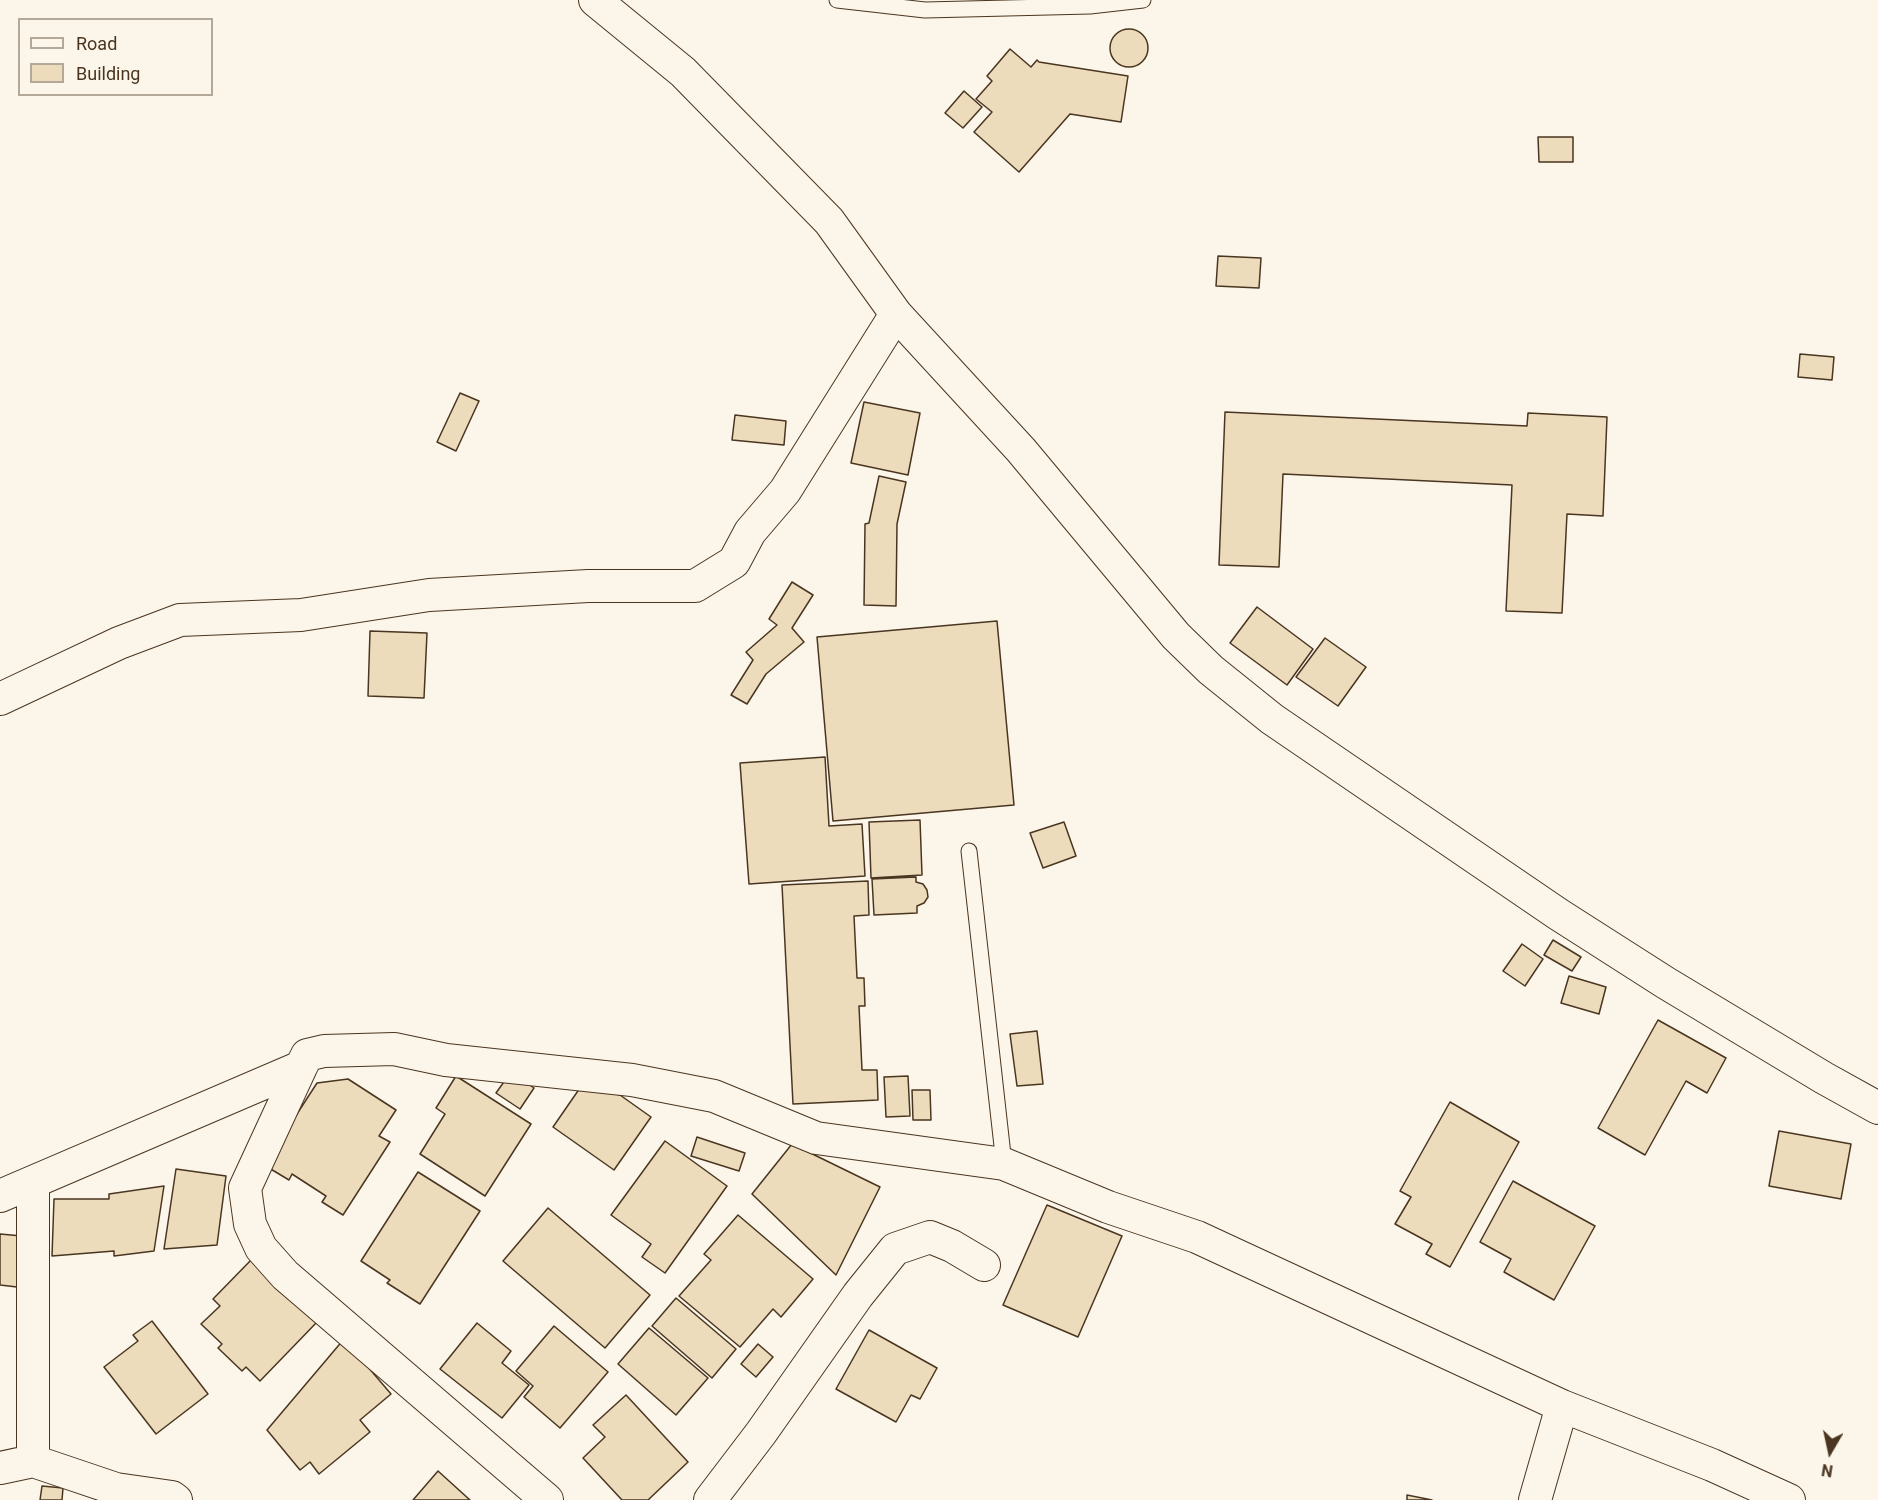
<!DOCTYPE html>
<style>
body{margin:0}
#map{position:relative;width:1878px;height:1500px;overflow:hidden;background:#fbf6e9;font-family:Roboto,sans-serif}
canvas{display:block}
.legend{position:absolute;left:18px;top:18px;width:195px;height:78px;box-sizing:border-box;background:#fbf6e9;border:2px solid #b4a999;margin:0;padding:8px 10px;list-style:none;font-size:18px;color:#4a3520}
.legend li{display:flex;align-items:center;gap:12px;height:30px}
.legend b{width:30px;border:2px solid #b4a999}
.north{position:absolute;left:1800px;top:1422px;width:60px;height:60px;-webkit-text-stroke:4px #fbf6e9;paint-order:stroke;rotate:189deg;font-size:16px;font-weight:700;line-height:24px;text-align:center;color:#4a3520}
.north::after{content:'';display:block;margin:auto;width:21px;height:27px;background:#4a3520;clip-path:polygon(50% 0,100% 100%,50% 72%,0 100%)}
</style>
<div id="map">
<canvas width="1878" height="1500"></canvas>
<ul class="legend">
<li><b style="height:8px;background:#fbf6e9"></b>Road</li>
<li><b style="height:16px;background:#ecdcbc"></b>Building</li>
</ul>
<div class="north">N</div>
</div>
<script>
const g = document.querySelector('canvas').getContext('2d');
g.lineJoin = 'round';
function fillPath(path, color) {
  g.fillStyle = color;
  g.fill(path, 'evenodd');
}
function stroke(path, color, width, dash) {
  g.strokeStyle = color;
  g.lineWidth = width;
  g.lineCap = dash ? 'butt' : 'round';
  g.setLineDash(dash || []);
  g.stroke(path);
}
const building = new Path2D(`
 M1110 48a19 19 0 1 1 38 0a19 19 0 1 1-38 0Z
 M 1010,49 L 1031,67 L 1037,60 L 1039,62 L 1128,76 L 1121,122 L 1070,114 L 1019,172 L 974,132 L 992,112 L 976,99 L 992,81 L 987,76 Z
 M 964,91 L 982,107 L 963,128 L 945,113 Z
 M 1538,137 L 1573,137 L 1573,162 L 1539,162 Z
 M 1218,256 L 1261,258 L 1259,288 L 1216,286 Z
 M 1800,354 L 1834,357 L 1832,380 L 1798,377 Z
 M 460,393 L 479,401 L 456,451 L 437,442 Z
 M 864,402 L 920,413 L 908,475 L 851,463 Z
 M 1225,412 L 1527,426 L 1528,413 L 1607,417 L 1603,516 L 1567,514 L 1562,613 L 1506,611 L 1512,485 L 1283,474 L 1279,567 L 1219,565 Z
 M 735,415 L 786,421 L 784,445 L 732,440 Z
 M 879,476 L 906,482 L 897,524 L 896,606 L 864,605 L 865,524 L 869,523 Z
 M 792,582 L 813,595 L 792,628 L 804,642 L 766,674 L 747,704 L 731,695 L 753,660 L 746,652 L 777,625 L 769,619 Z
 M 1257,607 L 1313,649 L 1287,685 L 1230,643 Z
 M 997,621 L 1014,805 L 833,821 L 817,637 Z
 M 370,631 L 427,633 L 424,698 L 368,696 Z
 M 1325,638 L 1366,667 L 1338,706 L 1296,677 Z
 M 825,757 L 829,826 L 862,824 L 865,876 L 749,884 L 740,763 Z
 M 920,820 L 922,875 L 871,878 L 869,822 Z
 M 1064,822 L 1076,856 L 1043,868 L 1030,833 Z
 M 916,877 L 916,882 L 923,884 L 927,890 L 928,897 L 924,903 L 917,906 L 917,913 L 874,915 L 872,879 Z
 M 868,881 L 869,915 L 854,916 L 857,978 L 864,978 L 865,1006 L 859,1006 L 862,1070 L 877,1070 L 878,1100 L 793,1104 L 782,885 Z
 M 1553,940 L 1581,957 L 1572,971 L 1544,955 Z
 M 1522,944 L 1543,959 L 1525,986 L 1503,971 Z
 M 1569,976 L 1606,987 L 1599,1014 L 1561,1003 Z
 M 1658,1020 L 1726,1058 L 1707,1093 L 1686,1081 L 1645,1155 L 1598,1128 Z
 M 1037,1031 L 1043,1084 L 1017,1086 L 1010,1034 Z
 M 511,1072 L 534,1088 L 520,1109 L 496,1093 Z
 M 456,1076 L 531,1124 L 485,1196 L 420,1154 L 445,1114 L 436,1108 Z
 M 908,1076 L 910,1116 L 886,1117 L 884,1077 Z
 M 348,1079 L 396,1110 L 379,1136 L 390,1142 L 343,1215 L 322,1202 L 326,1196 L 292,1174 L 289,1180 L 264,1165 L 317,1083 Z
 M 582,1085 L 620,1095 L 651,1117 L 614,1170 L 553,1127 Z
 M 912,1090 L 930,1090 L 931,1120 L 913,1120 Z
 M 1450,1102 L 1519,1142 L 1450,1267 L 1426,1254 L 1432,1244 L 1395,1224 L 1411,1197 L 1400,1191 Z
 M 1779,1131 L 1851,1144 L 1841,1199 L 1769,1186 Z
 M 697,1137 L 745,1153 L 739,1171 L 691,1156 Z
 M 665,1141 L 727,1186 L 665,1273 L 642,1257 L 651,1244 L 611,1215 Z
 M 792,1144 L 880,1187 L 836,1275 L 752,1194 Z
 M 176,1169 L 226,1176 L 217,1245 L 164,1249 Z
 M 418,1172 L 480,1211 L 420,1304 L 387,1283 L 390,1280 L 361,1261 Z
 M 1513,1181 L 1595,1226 L 1554,1300 L 1504,1272 L 1511,1259 L 1480,1242 Z
 M 164,1186 L 154,1251 L 114,1256 L 114,1251 L 52,1256 L 54,1199 L 109,1199 L 109,1194 Z
 M 1047,1205 L 1122,1236 L 1078,1337 L 1003,1305 Z
 M 548,1208 L 650,1295 L 605,1348 L 503,1261 Z
 M 738,1215 L 813,1279 L 781,1317 L 773,1309 L 740,1347 L 679,1296 L 711,1260 L 704,1254 Z
 M 0,1234 L 22,1236 L 17,1287 L 0,1285 Z
 M 253,1258 L 318,1321 L 260,1381 L 246,1367 L 242,1371 L 218,1348 L 222,1344 L 201,1324 L 220,1306 L 213,1299 Z
 M 676,1298 L 736,1349 L 712,1378 L 652,1326 Z
 M 152,1321 L 208,1394 L 156,1434 L 104,1367 L 138,1341 L 133,1335 Z
 M 477,1323 L 511,1351 L 502,1363 L 529,1385 L 502,1418 L 440,1369 Z
 M 554,1326 L 608,1372 L 560,1428 L 524,1397 L 533,1386 L 516,1371 Z
 M 649,1328 L 708,1378 L 676,1415 L 618,1364 Z
 M 869,1330 L 937,1368 L 920,1399 L 911,1395 L 896,1422 L 836,1389 Z
 M 344,1339 L 391,1394 L 360,1420 L 370,1432 L 319,1474 L 310,1462 L 300,1470 L 267,1430 Z
 M 758,1344 L 773,1357 L 756,1377 L 741,1364 Z
 M 626,1395 L 688,1462 L 648,1500 L 622,1500 L 583,1458 L 605,1437 L 593,1425 Z
 M 438,1471 L 470,1500 L 413,1500 Z
 M 42,1486 L 63,1488 L 62,1500 L 40,1500 Z
 M 1407,1495 L 1432,1500 L 1407,1500 Z`);
fillPath(building, '#ecdcbc');
stroke(building, '#4a3520', 1.5);
const service = new Path2D(`
 M 837,0 L 925,10 L 1090,6 L 1143,0
 M 969,851 L 1004,1164`);
const minor = new Path2D(`
 M 595,0 L 683,72 L 829,221 L 896,314 L 1021,450 L 1176,636 L 1211,670 L 1272,719 L 1558,914 L 1666,983 L 1824,1078 L 1878,1108
 M 0,699 L 119,643 L 180,620 L 301,615 L 429,595 L 588,586 L 695,586 L 734,562 L 750,532 L 785,491 L 896,314
 M 301,1067 L 245,1188 L 250,1224 L 261,1248 L 285,1275 L 547,1500
 M 0,1196 L 301,1067 L 307,1055 L 324,1051 L 394,1049 L 446,1060 L 632,1080 L 714,1096 L 816,1138 L 1004,1164 L 1108,1207 L 1197,1237 L 1562,1406 L 1712,1465 L 1789,1500
 M 33,1461 L 33,1184
 M 0,1468 L 33,1461 L 116,1489 L 172,1497 L 176,1500
 M 710,1500 L 761,1433 L 858,1295 L 895,1249 L 930,1237 L 952,1246 L 984,1265
 M 1535,1500 L 1562,1406`);
stroke(service, '#4a3520', 17);
stroke(minor, '#4a3520', 34);
stroke(service, '#fbf6e9', 15);
stroke(minor, '#fbf6e9', 32);
</script>
